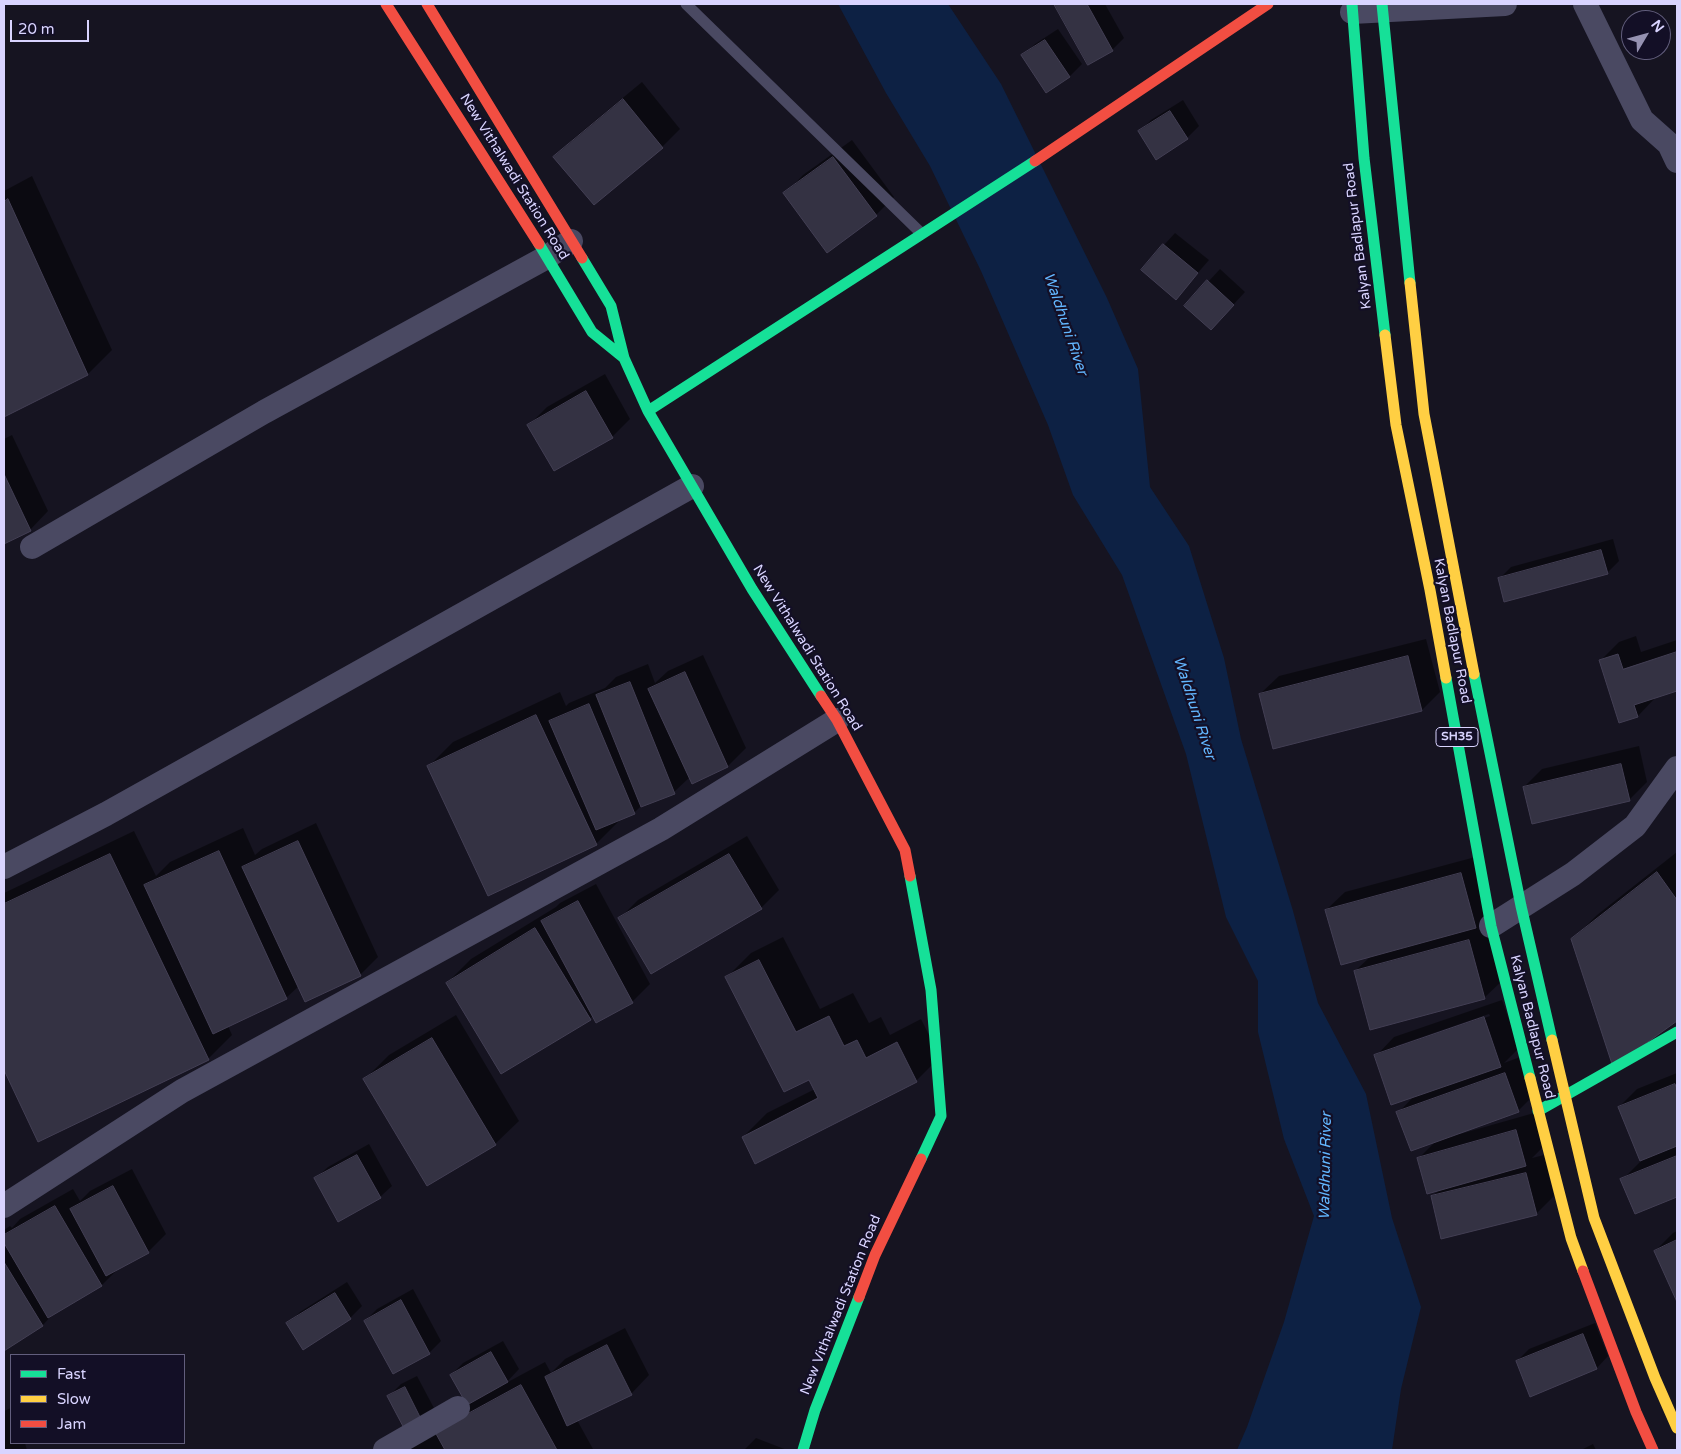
<!DOCTYPE html>
<style>
body{margin:0}
#map{position:relative;width:1681px;height:1454px;overflow:hidden;background:#161421;font-family:"Varela Round",sans-serif}
canvas{display:block}
.frame{position:absolute;inset:0;border:5px solid #d9d4ff;pointer-events:none}
.legend{position:absolute;left:10px;top:1354px;width:175px;height:90px;box-sizing:border-box;background:#130f26;border:1px solid #625e7d;margin:0;padding:6px 9px;list-style:none;font-size:15px;color:#d9d4ff}
.legend li{display:flex;align-items:center;gap:10px;height:25px}
.legend b{width:25px;border:1px solid #625e7d}
.north{position:absolute;left:1621px;top:10px;width:50px;height:50px;box-sizing:border-box;background:#130f26;border:1px solid #625e7d;border-radius:50%;rotate:53deg;font-size:14px;font-weight:700;line-height:20px;text-align:center;color:#d9d4ff}
.north::after{content:'';display:block;margin:auto;width:18px;height:22px;background:#9591b1;clip-path:polygon(50% 0,100% 100%,50% 72%,0 100%)}
.scale{position:absolute;left:10px;top:20px;width:79px;height:22px;box-sizing:border-box;border:2px solid #d9d4ff;border-top:0;padding-left:6px;font-size:15px;line-height:18px;white-space:nowrap;color:#d9d4ff;-webkit-text-stroke:4px #130f26;paint-order:stroke}
</style>
<div id="map">
<canvas width="1681" height="1454"></canvas>
<div class="frame"></div>
<ul class="legend">
<li><b style="height:6px;background:#16e098"></b>Fast</li>
<li><b style="height:6px;background:#ffcf43"></b>Slow</li>
<li><b style="height:6px;background:#f24e42"></b>Jam</li>
</ul>
<div class="north">N</div>
<div class="scale">20 m</div>
</div>
<script>
const g = document.querySelector('canvas').getContext('2d');
g.lineJoin = 'round';
function fillPath(path, color) {
  g.fillStyle = color;
  g.fill(path, 'evenodd');
}
function stroke(path, color, width, dash) {
  g.strokeStyle = color;
  g.lineWidth = width;
  g.lineCap = dash ? 'butt' : 'round';
  g.setLineDash(dash || []);
  g.stroke(path);
}
function label(font, color, halo, rows, align = 'center') {
  g.font = font + ' "Varela Round",sans-serif';
  g.lineWidth = 4.5;
  g.setLineDash([]);
  g.textBaseline = 'middle';
  g.strokeStyle = halo;
  g.fillStyle = color;
  for (const [text, x, y, turn = 0] of rows) {
    g.save();
    g.translate(x, y);
    g.rotate((+turn || 0) * Math.PI / 180);
    g.textAlign = isNaN(turn) ? turn : align;
    if (halo) g.strokeText(text, 0, 0);
    g.fillText(text, 0, 0);
    g.restore();
  }
}
fillPath(new Path2D(`
 M 838,4 L 948,4 L 1001,84 L 1107,298 L 1138,369 L 1150,487 L 1189,546 L 1224,658 L 1241,739 L 1293,911 L 1318,1003 L 1366,1094 L 1392,1218 L 1421,1307 L 1401,1389 L 1392,1450 L 1237,1450 L 1247,1427 L 1284,1322 L 1314,1216 L 1284,1139 L 1258,1032 L 1258,981 L 1226,917 L 1186,754 L 1122,575 L 1073,495 L 1048,425 L 981,271 L 930,166 L 886,93 Z`), '#0d2144');
fillPath(new Path2D(`
 M 1055,4 L 1105,4 L 1124,38 L 1112,50 L 1088,63 Z
 M 1058,29 L 1082,64 L 1070,76 L 1047,92 L 1023,56 L 1035,44 Z
 M 642,82 L 680,129 L 662,147 L 594,204 L 555,157 L 573,139 Z
 M 1183,100 L 1199,126 L 1187,138 L 1139,132 L 1151,120 Z
 M 852,140 L 894,197 L 876,215 L 785,194 L 803,175 Z
 M 32,176 L 112,350 L 88,374 L 4,415 L 4,191 Z
 M 1175,233 L 1209,260 L 1176,298 L 1164,245 Z
 M 1220,269 L 1245,292 L 1222,317 L 1186,306 Z
 M 605,374 L 630,419 L 612,437 L 529,425 L 547,407 Z
 M 12,435 L 48,511 L 30,530 L 4,542 L 4,439 Z
 M 1613,539 L 1619,561 L 1607,573 L 1499,579 L 1511,567 Z
 M 1636,636 L 1641,652 L 1677,640 L 1677,690 L 1656,697 L 1638,716 L 1620,722 L 1601,660 L 1619,642 Z
 M 1426,639 L 1440,692 L 1422,710 L 1260,694 L 1279,676 Z
 M 703,655 L 746,748 L 728,766 L 690,777 L 674,792 L 642,805 L 634,813 L 620,819 L 620,820 L 596,844 L 429,766 L 453,742 L 560,692 L 566,706 L 569,703 L 605,688 L 616,677 L 648,664 L 655,683 L 668,671 Z
 M 1639,746 L 1647,782 L 1629,800 L 1524,787 L 1542,769 Z
 M 316,823 L 378,957 L 360,975 L 299,986 L 286,998 L 228,1026 L 232,1035 L 208,1059 L 39,1140 L 4,1067 L 4,893 L 134,831 L 156,876 L 170,862 L 243,828 L 255,855 L 262,849 Z
 M 747,836 L 779,890 L 761,908 L 620,918 L 638,900 Z
 M 1677,852 L 1677,1020 L 1573,939 L 1597,915 Z
 M 1479,856 L 1503,980 L 1484,998 L 1355,971 L 1371,956 L 1326,910 L 1345,892 Z
 M 596,884 L 650,984 L 632,1002 L 593,1016 L 501,1072 L 447,983 L 471,959 L 556,907 L 560,903 Z
 M 783,937 L 820,1009 L 853,993 L 869,1023 L 881,1017 L 890,1035 L 921,1019 L 940,1057 L 916,1081 L 743,1137 L 767,1113 L 815,1089 L 809,1078 L 727,977 L 751,953 Z
 M 1502,1000 L 1519,1048 L 1504,1063 L 1523,1056 L 1536,1093 L 1518,1111 L 1459,1132 L 1460,1134 L 1534,1113 L 1544,1146 L 1532,1158 L 1544,1155 L 1554,1196 L 1536,1214 L 1432,1197 L 1440,1189 L 1418,1159 L 1437,1140 L 1398,1113 L 1415,1095 L 1376,1056 L 1394,1037 ZM 1489,1014 L 1490,1016 L 1396,1049 L 1396,1046 Z
 M 456,1015 L 519,1121 L 495,1144 L 365,1079 L 389,1055 Z
 M 1677,1073 L 1677,1195 L 1635,1212 L 1622,1180 L 1641,1161 L 1619,1107 L 1637,1089 Z
 M 369,1144 L 392,1186 L 380,1197 L 316,1178 L 328,1167 Z
 M 132,1169 L 166,1234 L 148,1252 L 119,1268 L 102,1285 L 55,1312 L 42,1326 L 4,1349 L 4,1230 L 10,1226 L 12,1228 L 20,1219 L 73,1189 L 80,1201 L 90,1191 Z
 M 1677,1231 L 1677,1299 L 1655,1251 L 1673,1233 Z
 M 347,1282 L 362,1306 L 350,1318 L 288,1324 L 300,1312 Z
 M 413,1289 L 441,1341 L 429,1353 L 393,1372 L 365,1321 L 377,1309 Z
 M 1595,1323 L 1608,1356 L 1597,1368 L 1517,1361 L 1529,1349 Z
 M 625,1328 L 649,1375 L 631,1394 L 577,1420 L 593,1449 L 592,1450 L 400,1450 L 468,1404 L 451,1375 L 463,1363 L 503,1341 L 519,1369 L 506,1383 L 545,1362 L 551,1373 L 565,1359 Z
 M 417,1376 L 435,1410 L 406,1430 L 389,1396 L 401,1384 Z
 M 11,1408 L 11,1443 L 25,1443 L 27,1450 L 4,1450 L 4,1411 Z
 M 756,1438 L 787,1450 L 744,1450 Z
 M 1593,1444 L 1596,1450 L 1581,1450 Z`), '#0007');
const building = new Path2D(`
 M 1054,4 L 1087,4 L 1113,51 L 1088,65 Z
 M 1045,40 L 1070,77 L 1046,93 L 1021,55 Z
 M 623,99 L 663,148 L 594,205 L 553,157 Z
 M 1170,111 L 1188,139 L 1156,160 L 1138,131 Z
 M 833,157 L 877,216 L 827,253 L 783,193 Z
 M 8,199 L 88,375 L 4,417 L 4,202 Z
 M 1163,244 L 1198,273 L 1176,300 L 1141,270 Z
 M 1207,280 L 1234,305 L 1211,330 L 1184,306 Z
 M 586,391 L 613,438 L 554,471 L 527,425 Z
 M 4,474 L 31,531 L 4,544 Z
 M 1601,550 L 1608,574 L 1504,602 L 1498,578 Z
 M 1677,652 L 1677,691 L 1634,705 L 1638,717 L 1619,723 L 1599,660 L 1618,654 L 1623,669 Z
 M 1408,656 L 1422,711 L 1273,749 L 1259,694 Z
 M 685,672 L 728,767 L 692,784 L 648,689 Z
 M 630,682 L 675,794 L 641,807 L 596,695 Z
 M 589,704 L 635,814 L 596,830 L 549,721 Z
 M 536,715 L 597,845 L 488,896 L 427,766 Z
 M 1621,764 L 1630,801 L 1532,824 L 1523,787 Z
 M 298,841 L 361,976 L 305,1002 L 242,867 Z
 M 219,851 L 287,999 L 213,1034 L 144,885 Z
 M 110,854 L 209,1060 L 38,1142 L 4,1070 L 4,904 Z
 M 729,854 L 762,909 L 651,974 L 618,918 Z
 M 1657,872 L 1677,900 L 1677,1021 L 1613,1067 L 1571,939 Z
 M 1461,873 L 1476,928 L 1341,965 L 1325,910 Z
 M 578,901 L 633,1003 L 596,1023 L 541,921 Z
 M 535,928 L 591,1020 L 501,1074 L 446,983 Z
 M 1469,940 L 1485,999 L 1370,1030 L 1354,971 Z
 M 759,960 L 796,1032 L 829,1016 L 844,1046 L 857,1040 L 866,1058 L 897,1042 L 917,1082 L 755,1164 L 742,1137 L 818,1098 L 809,1080 L 784,1092 L 725,977 Z
 M 1484,1017 L 1501,1067 L 1391,1105 L 1374,1055 Z
 M 432,1038 L 496,1145 L 427,1186 L 363,1079 Z
 M 1505,1073 L 1519,1112 L 1411,1151 L 1396,1112 Z
 M 1675,1084 L 1677,1089 L 1677,1146 L 1640,1161 L 1618,1107 Z
 M 1516,1130 L 1526,1166 L 1427,1194 L 1417,1158 Z
 M 357,1155 L 381,1198 L 338,1222 L 314,1178 Z
 M 1677,1156 L 1677,1197 L 1635,1214 L 1620,1179 Z
 M 1526,1173 L 1537,1215 L 1441,1239 L 1431,1196 Z
 M 113,1186 L 149,1253 L 106,1276 L 70,1209 Z
 M 55,1206 L 102,1286 L 48,1318 L 4,1243 L 4,1235 Z
 M 1677,1240 L 1677,1302 L 1654,1251 Z
 M 4,1262 L 43,1326 L 4,1351 Z
 M 335,1293 L 351,1319 L 303,1350 L 286,1323 Z
 M 401,1300 L 430,1354 L 393,1374 L 364,1321 Z
 M 1583,1334 L 1597,1369 L 1530,1397 L 1516,1361 Z
 M 607,1345 L 632,1395 L 567,1426 L 545,1377 Z
 M 491,1352 L 508,1382 L 467,1405 L 450,1375 Z
 M 521,1385 L 557,1450 L 445,1450 L 435,1432 Z
 M 405,1387 L 423,1423 L 406,1432 L 387,1396 Z`);
fillPath(building, '#343243');
stroke(building, '#433f54', 1);
stroke(new Path2D(`
 M 686,4 L 921,233`), '#4a4962', 11);
stroke(new Path2D(`
 M 1585,4 L 1642,120 L 1669,144 L 1677,161
 M 1352,12 L 1505,4
 M 32,547 L 264,412 L 547,257 L 571,241
 M 4,867 L 106,814 L 692,486
 M 1491,926 L 1573,874 L 1635,826 L 1677,768
 M 4,1206 L 182,1091 L 661,829 L 837,720
 M 385,1450 L 458,1408`), '#4a4962', 24);
stroke(new Path2D(`
 M 1352,4 L 1364,158 L 1385,335
 M 1382,4 L 1410,283
 M 539,244 L 592,332 L 624,358
 M 582,258 L 611,306 L 624,358 L 648,411 L 752,589 L 821,696
 M 648,411 L 1035,161
 M 1474,674 L 1521,906 L 1552,1040
 M 1446,678 L 1491,926 L 1530,1078
 M 910,876 L 931,990 L 941,1116 L 921,1159
 M 1538,1111 L 1677,1032
 M 803,1450 L 815,1410 L 859,1297`), '#16e098', 11);
stroke(new Path2D(`
 M 1410,283 L 1424,414 L 1474,674
 M 1385,335 L 1396,425 L 1430,590 L 1446,678
 M 1552,1040 L 1594,1218 L 1655,1378 L 1677,1428
 M 1530,1078 L 1571,1238 L 1583,1271`), '#ffcf43', 11);
stroke(new Path2D(`
 M 386,4 L 539,244
 M 427,4 L 582,258
 M 1035,161 L 1268,4
 M 821,696 L 837,720 L 905,850 L 910,876
 M 1583,1271 L 1636,1412 L 1653,1450
 M 859,1297 L 875,1255 L 921,1159`), '#f24e42', 11);
for (const [x, y, w] of [
 [1457,737,42]
]) {
  const box = new Path2D();
  box.roundRect(x - w / 2, y - 9.5, w, 19, 4);
  g.fillStyle = '#130f26';
  g.fill(box);
  stroke(box, '#d9d4ff', 1);
}
label('bold 12px', '#d9d4ff', null, [
 ["SH35",1457,737]
]);
label('14px', '#d9d4ff', '#130f26', [
 ["New Vithalwadi Station Road",514,177,58],
 ["Kalyan Badlapur Road",1358,236,-97],
 ["Kalyan Badlapur Road",1452,631,79],
 ["New Vithalwadi Station Road",807,648,58],
 ["Kalyan Badlapur Road",1532,1027,76],
 ["New Vithalwadi Station Road",841,1305,-68]
]);
label('italic 15px', '#62b6ff', '#130f26', [
 ["Waldhuni River",1065,324,71],
 ["Waldhuni River",1194,708,72],
 ["Waldhuni River",1326,1166,-89]
]);
</script>
